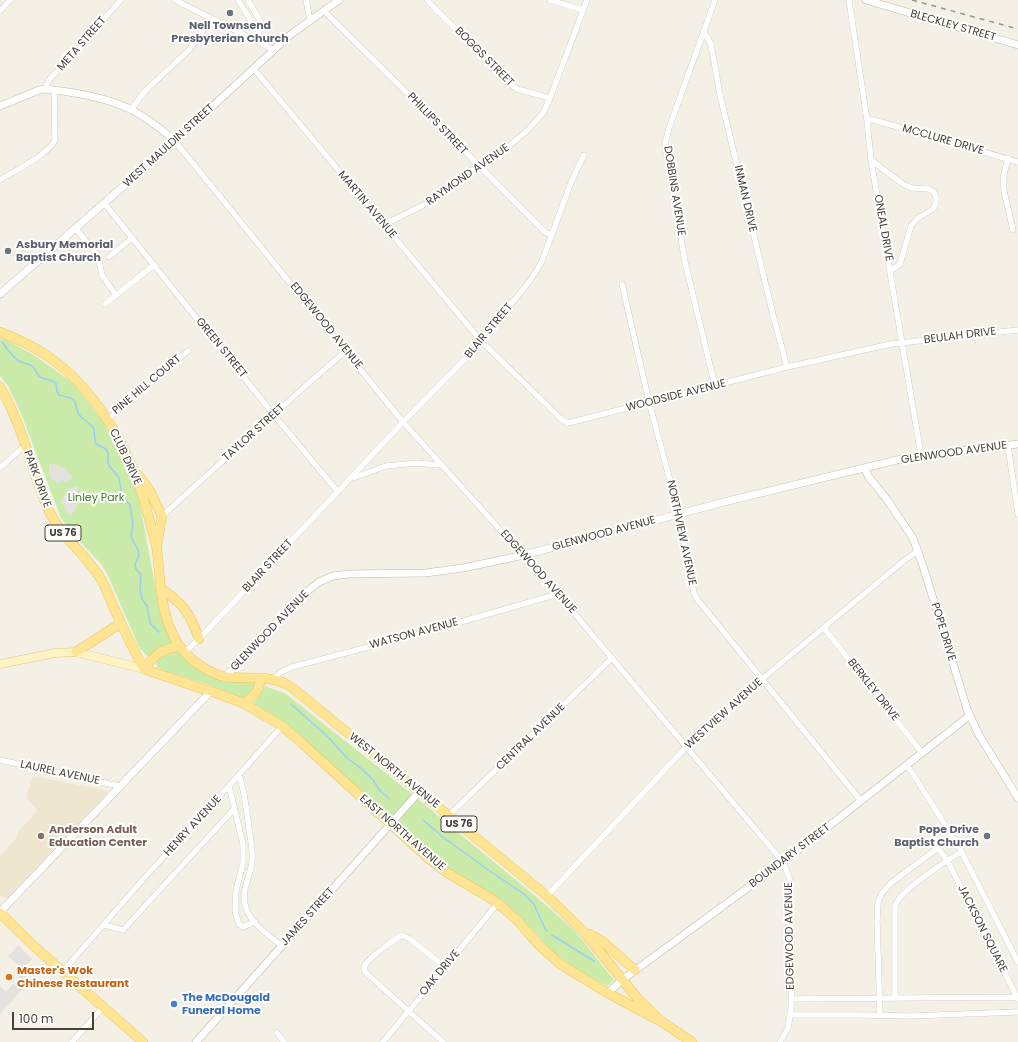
<!DOCTYPE html>
<style>
body{margin:0}
#map{position:relative;width:1018px;height:1042px;overflow:hidden;background:#f4f0e5;font-family:Poppins,sans-serif}
canvas{display:block}
.scale{position:absolute;left:12px;top:1012px;width:82px;height:18px;box-sizing:border-box;border:2px solid #474034;border-top:0;padding-left:5px;font-size:12px;line-height:14px;white-space:nowrap;color:#474034;-webkit-text-stroke:3px #fff;paint-order:stroke}
</style>
<div id="map">
<canvas width="1018" height="1042"></canvas>
<div class="scale">100 m</div>
</div>
<script>
const g = document.querySelector('canvas').getContext('2d');
g.lineJoin = 'round';
function fillPath(path, color) {
  g.fillStyle = color;
  g.fill(path, 'evenodd');
}
function stroke(path, color, width, dash) {
  g.strokeStyle = color;
  g.lineWidth = width;
  g.lineCap = dash ? 'butt' : 'round';
  g.setLineDash(dash || []);
  g.stroke(path);
}
function label(font, color, halo, rows, align = 'center') {
  g.font = font + ' Poppins,sans-serif';
  g.lineWidth = 4;
  g.setLineDash([]);
  g.textBaseline = 'middle';
  g.strokeStyle = halo;
  g.fillStyle = color;
  for (const [text, x, y, turn = 0] of rows) {
    g.save();
    g.translate(x, y);
    g.rotate((+turn || 0) * Math.PI / 180);
    g.textAlign = isNaN(turn) ? turn : align;
    if (halo) g.strokeText(text, 0, 0);
    g.fillText(text, 0, 0);
    g.restore();
  }
}
fillPath(new Path2D(`
 M 33,776 L 109,791 L 7,898 L 0,896 L 0,856 L 16,839 L 17,833 L 38,810 L 26,798 Z`), '#eee6ce');
fillPath(new Path2D(`
 M 0,338 L 7,340 L 37,357 L 74,384 L 103,421 L 138,493 L 160,613 L 173,645 L 159,648 L 148,657 L 139,647 L 109,578 L 102,565 L 70,531 L 61,518 L 20,411 L 8,386 L 0,376 Z
 M 179,651 L 205,673 L 257,682 L 255,689 L 243,699 L 213,686 L 164,671 L 157,667 L 156,660 C 163,654 169,652 179,651 Z
 M 265,686 L 286,694 L 407,790 L 546,905 L 576,932 L 614,980 L 607,986 L 575,968 L 552,951 L 529,926 L 505,903 L 446,869 L 385,815 L 293,729 L 253,705 Z`), '#cbebab');
fillPath(new Path2D(`
 M 49,464 L 54,464 L 66,469 L 73,478 L 64,483 L 62,480 L 58,483 L 50,479 L 51,475 L 49,474 Z
 M 77,486 L 79,496 L 78,502 L 75,510 L 70,516 L 64,509 L 65,506 L 61,503 L 64,495 L 68,494 L 67,489 Z
 M 18,945 L 32,959 L 22,969 L 8,956 Z
 M 23,973 L 31,980 L 0,1014 L 0,986 L 6,992 Z`), '#e4e2de');
stroke(new Path2D(`
 M 2,342 C 7,348 13,359 21,362 C 25,364 29,363 32,366 C 36,369 36,376 42,378 C 47,380 51,379 56,383 L 57,392 L 59,395 L 71,398 L 75,402 L 78,413 L 81,417 L 91,425 L 94,429 L 95,441 L 96,444 L 106,449 L 108,453 L 108,464 L 119,478 L 122,496 L 130,505 L 133,524 L 131,537 L 138,550 L 139,555 L 135,564 L 136,569 L 141,575 L 140,590 L 142,599 L 147,606 L 150,623 L 159,632
 M 291,704 L 328,737 L 347,758 L 362,769 L 373,780 L 381,792 L 389,798
 M 423,820 L 444,838 L 487,869 L 524,894 L 534,904 L 545,929 L 547,931
 M 552,935 L 594,961`), '#9dcdf5', 1.5);
const minor = new Path2D(`
 M 175,0 L 274,50
 M 238,0 L 258,32 L 263,44
 M 248,0 L 262,24 L 263,27 L 258,32
 M 306,0 L 310,20
 M 427,0 L 510,84 L 517,89 L 550,98
 M 550,0 L 583,10
 M 849,0 L 867,120 L 871,160 L 921,455
 M 0,11 L 10,0
 M 324,11 L 408,94 L 545,232 L 551,235
 M 704,32 L 711,44 L 720,95 L 773,315 L 787,367
 M 254,69 L 481,341 L 561,419 L 568,423 L 787,367 L 891,344 L 1018,330
 M 45,89 L 49,80 L 121,0
 M 131,110 L 145,91 L 189,50 L 211,18
 M 867,120 L 874,120 L 1018,162
 M 174,140 L 403,422 L 558,594 L 783,862 L 790,880 L 792,976 L 791,1009 L 788,1028 L 780,1042
 M 1008,158 L 1003,178 L 1004,191 L 1013,230
 M 871,160 L 903,184 L 912,188 L 929,189 L 934,192 L 936,198 L 936,203 L 933,209 L 918,218 L 911,226 L 900,264 L 890,271
 M 0,180 C 14,171 49,154 55,140 L 54,90
 M 105,204 L 274,415 L 338,492
 M 383,225 L 436,199 L 468,172 L 485,162 L 510,145 L 527,131 L 543,113 L 550,98 L 587,0
 M 76,229 L 98,256 L 102,275 L 116,295
 M 109,257 L 132,238
 M 622,284 L 649,402 L 679,514 L 694,593 L 697,599 L 861,801
 M 105,304 L 154,265
 M 715,386 L 685,262 L 665,143 L 669,128 L 715,0
 M 107,420 L 188,351
 M 1008,446 L 1018,514
 M 0,468 L 21,449 L 26,447
 M 353,478 L 386,466 L 418,463 L 436,465 L 440,464
 M 162,516 L 312,380 L 346,351
 M 824,628 L 922,753
 M 185,652 L 199,639 L 406,419 L 473,351 L 529,282 L 537,270 L 542,261 L 572,180 L 584,155
 M 272,680 L 281,672 L 292,667 L 422,633 L 558,594
 M 0,760 L 119,786
 M 907,765 L 958,845 L 1018,962
 M 239,775 C 245,792 247,812 249,830 C 251,840 253,850 252,860 C 251,878 240,889 246,908 C 251,924 270,936 282,946
 M 229,786 L 243,844 L 243,863 L 236,891 L 235,911 L 239,924 L 243,927 L 255,922
 M 449,815 L 612,658
 M 938,848 L 947,860 L 1018,999
 M 547,896 L 687,746 L 756,684 L 906,559 L 918,551
 M 104,925 L 123,930 L 234,809
 M 63,971 L 146,876 L 237,777 L 282,726
 M 895,998 L 895,906 C 899,891 946,861 961,852
 M 792,999 L 1017,997
 M 790,1015 L 860,1015 L 910,1016 L 1018,1012
 M 880,1015 L 877,921 L 878,903 L 881,894 L 891,883 L 938,848 L 952,835
 M 277,1033 L 284,1042
 M 72,1042 L 103,1007
 M 383,1042 L 498,903
 M 443,1042 L 364,971 C 364,970 364,967 365,965 C 370,957 393,940 402,935 L 410,939 L 445,967`);
const tertiary = new Path2D(`
 M 866,0 L 1018,45
 M 0,106 L 39,90 L 45,89 C 74,92 106,97 132,110 C 147,118 161,129 174,140
 M 0,294 L 165,150 L 290,35 L 339,0
 M 865,468 L 868,476 L 885,497 L 913,538 L 923,566 L 967,709 L 979,735 L 1018,798
 M 225,677 L 300,597 L 319,582 L 333,576 L 349,574 L 425,573 L 463,568 L 524,555 L 728,501 L 901,459 L 921,455 L 1018,444
 M 0,912 L 211,691
 M 608,993 L 622,980 L 783,862 L 969,716
 M 196,1042 L 419,792`);
const secondary = new Path2D(`
 M 0,664 L 55,653 L 76,652 L 144,669`);
const primary = new Path2D(`
 M 0,332 C 18,339 38,349 53,360 C 103,397 134,459 149,518 C 151,528 155,539 157,550 C 161,585 160,625 185,653 C 195,663 212,675 226,677 C 245,679 268,675 286,684 C 293,687 299,694 305,698 L 547,896 L 583,931 L 638,999 L 662,1022
 M 0,387 C 23,425 31,470 49,511 C 61,536 84,553 99,576 C 105,585 109,596 113,606 C 123,627 132,648 144,669
 M 138,475 L 149,489 L 162,516 L 157,545
 M 160,588 C 183,603 190,613 199,639
 M 76,652 L 121,623
 M 144,669 L 200,688 L 211,691 L 243,703 L 282,726 L 302,743 L 427,857 L 446,872 L 495,901 L 518,921 L 537,943 L 560,964 L 604,991 L 662,1022 L 692,1042
 M 144,669 C 155,654 162,649 180,646
 M 243,703 C 254,697 259,691 261,678
 M 0,913 L 36,948 L 143,1042
 M 589,934 L 602,941 L 635,970`);
stroke(minor, '#c0b8a7', 6);
stroke(tertiary, '#c0b8a7', 8);
stroke(secondary, '#d7c792', 9);
stroke(primary, '#ebc65b', 10);
stroke(minor, '#fff', 5.5);
stroke(tertiary, '#fff', 7);
stroke(secondary, '#fff3c4', 8);
stroke(primary, '#ffe493', 9);
stroke(new Path2D(`
 M 912,0 L 1018,29`), '#959595', 1.5, [5, 5]);
for (const [x, y, r, color] of [
 [230,13,4,"#6b7280"],
 [8,251,4,"#6b7280"],
 [41,836,4,"#8d6e63"],
 [987,836,4,"#6b7280"],
 [9,977,4,"#e8710a"],
 [174,1004,4,"#3f7fe0"]
]) {
  const dot = new Path2D();
  dot.arc(x, y, r, 0, 2 * Math.PI);
  g.fillStyle = color;
  g.fill(dot);
  stroke(dot, '#fff', 1.5);
}
for (const [x, y, w] of [
 [63,533,36],
 [459,824,36]
]) {
  const box = new Path2D();
  box.roundRect(x - w / 2, y - 8, w, 16, 3);
  g.fillStyle = '#fff';
  g.fill(box);
  stroke(box, '#474034', 1);
}
label('bold 10px', '#474034', null, [
 ["US 76",63,533],
 ["US 76",459,824]
]);
label('bold 11px', '#5b616d', '#fff', [
 ["Nell Townsend",230,26],
 ["Presbyterian Church",230,39],
 ["Asbury Memorial",16,245,"left"],
 ["Baptist Church",16,258,"left"],
 ["Pope Drive",979,830,"right"],
 ["Baptist Church",979,843,"right"]
]);
label('11px', '#474034', '#fff', [
 ["BLECKLEY STREET",953,26,16],
 ["META STREET",82,44,-49],
 ["BOGGS STREET",484,57,45],
 ["PHILLIPS STREET",437,124,46],
 ["MCCLURE DRIVE",943,140,16],
 ["WEST MAULDIN STREET",169,146,-42],
 ["RAYMOND AVENUE",468,175,-35],
 ["DOBBINS AVENUE",674,191,81],
 ["INMAN DRIVE",745,199,77],
 ["MARTIN AVENUE",367,205,50],
 ["ONEAL DRIVE",883,228,80],
 ["EDGEWOOD AVENUE",326,326,51],
 ["BLAIR STREET",489,331,-50],
 ["BEULAH DRIVE",960,336,-7],
 ["GREEN STREET",221,348,51],
 ["PINE HILL COURT",147,385,-40],
 ["WOODSIDE AVENUE",676,396,-14],
 ["TAYLOR STREET",254,433,-42],
 ["GLENWOOD AVENUE",954,453,-8],
 ["CLUB DRIVE",125,457,65],
 ["PARK DRIVE",37,479,70],
 ["NORTHVIEW AVENUE",681,533,78],
 ["GLENWOOD AVENUE",604,534,-15],
 ["BLAIR STREET",268,566,-47],
 ["EDGEWOOD AVENUE",538,572,48],
 ["GLENWOOD AVENUE",270,631,-46],
 ["POPE DRIVE",943,632,73],
 ["WATSON AVENUE",414,634,-15],
 ["BERKLEY DRIVE",873,690,52],
 ["WESTVIEW AVENUE",724,714,-42],
 ["CENTRAL AVENUE",531,737,-44],
 ["WEST NORTH AVENUE",394,771,39],
 ["LAUREL AVENUE",60,773,12],
 ["HENRY AVENUE",193,826,-47],
 ["EAST NORTH AVENUE",402,833,41],
 ["BOUNDARY STREET",790,856,-37],
 ["JAMES STREET",308,917,-48],
 ["JACKSON SQUARE",982,929,63],
 ["EDGEWOOD AVENUE",790,936,-91],
 ["OAK DRIVE",440,973,-50]
]);
label('11px', '#427c24', '#fff', [
 ["Linley Park",96,498]
]);
label('bold 11px', '#785e54', '#fff', [
 ["Anderson Adult",49,830],
 ["Education Center",49,843]
], 'left');
label('bold 11px', '#c56008', '#fff', [
 ["Master's Wok",17,971],
 ["Chinese Restaurant",17,984]
], 'left');
label('bold 11px', '#366cbe', '#fff', [
 ["The McDougald",182,998],
 ["Funeral Home",182,1011]
], 'left');
</script>
